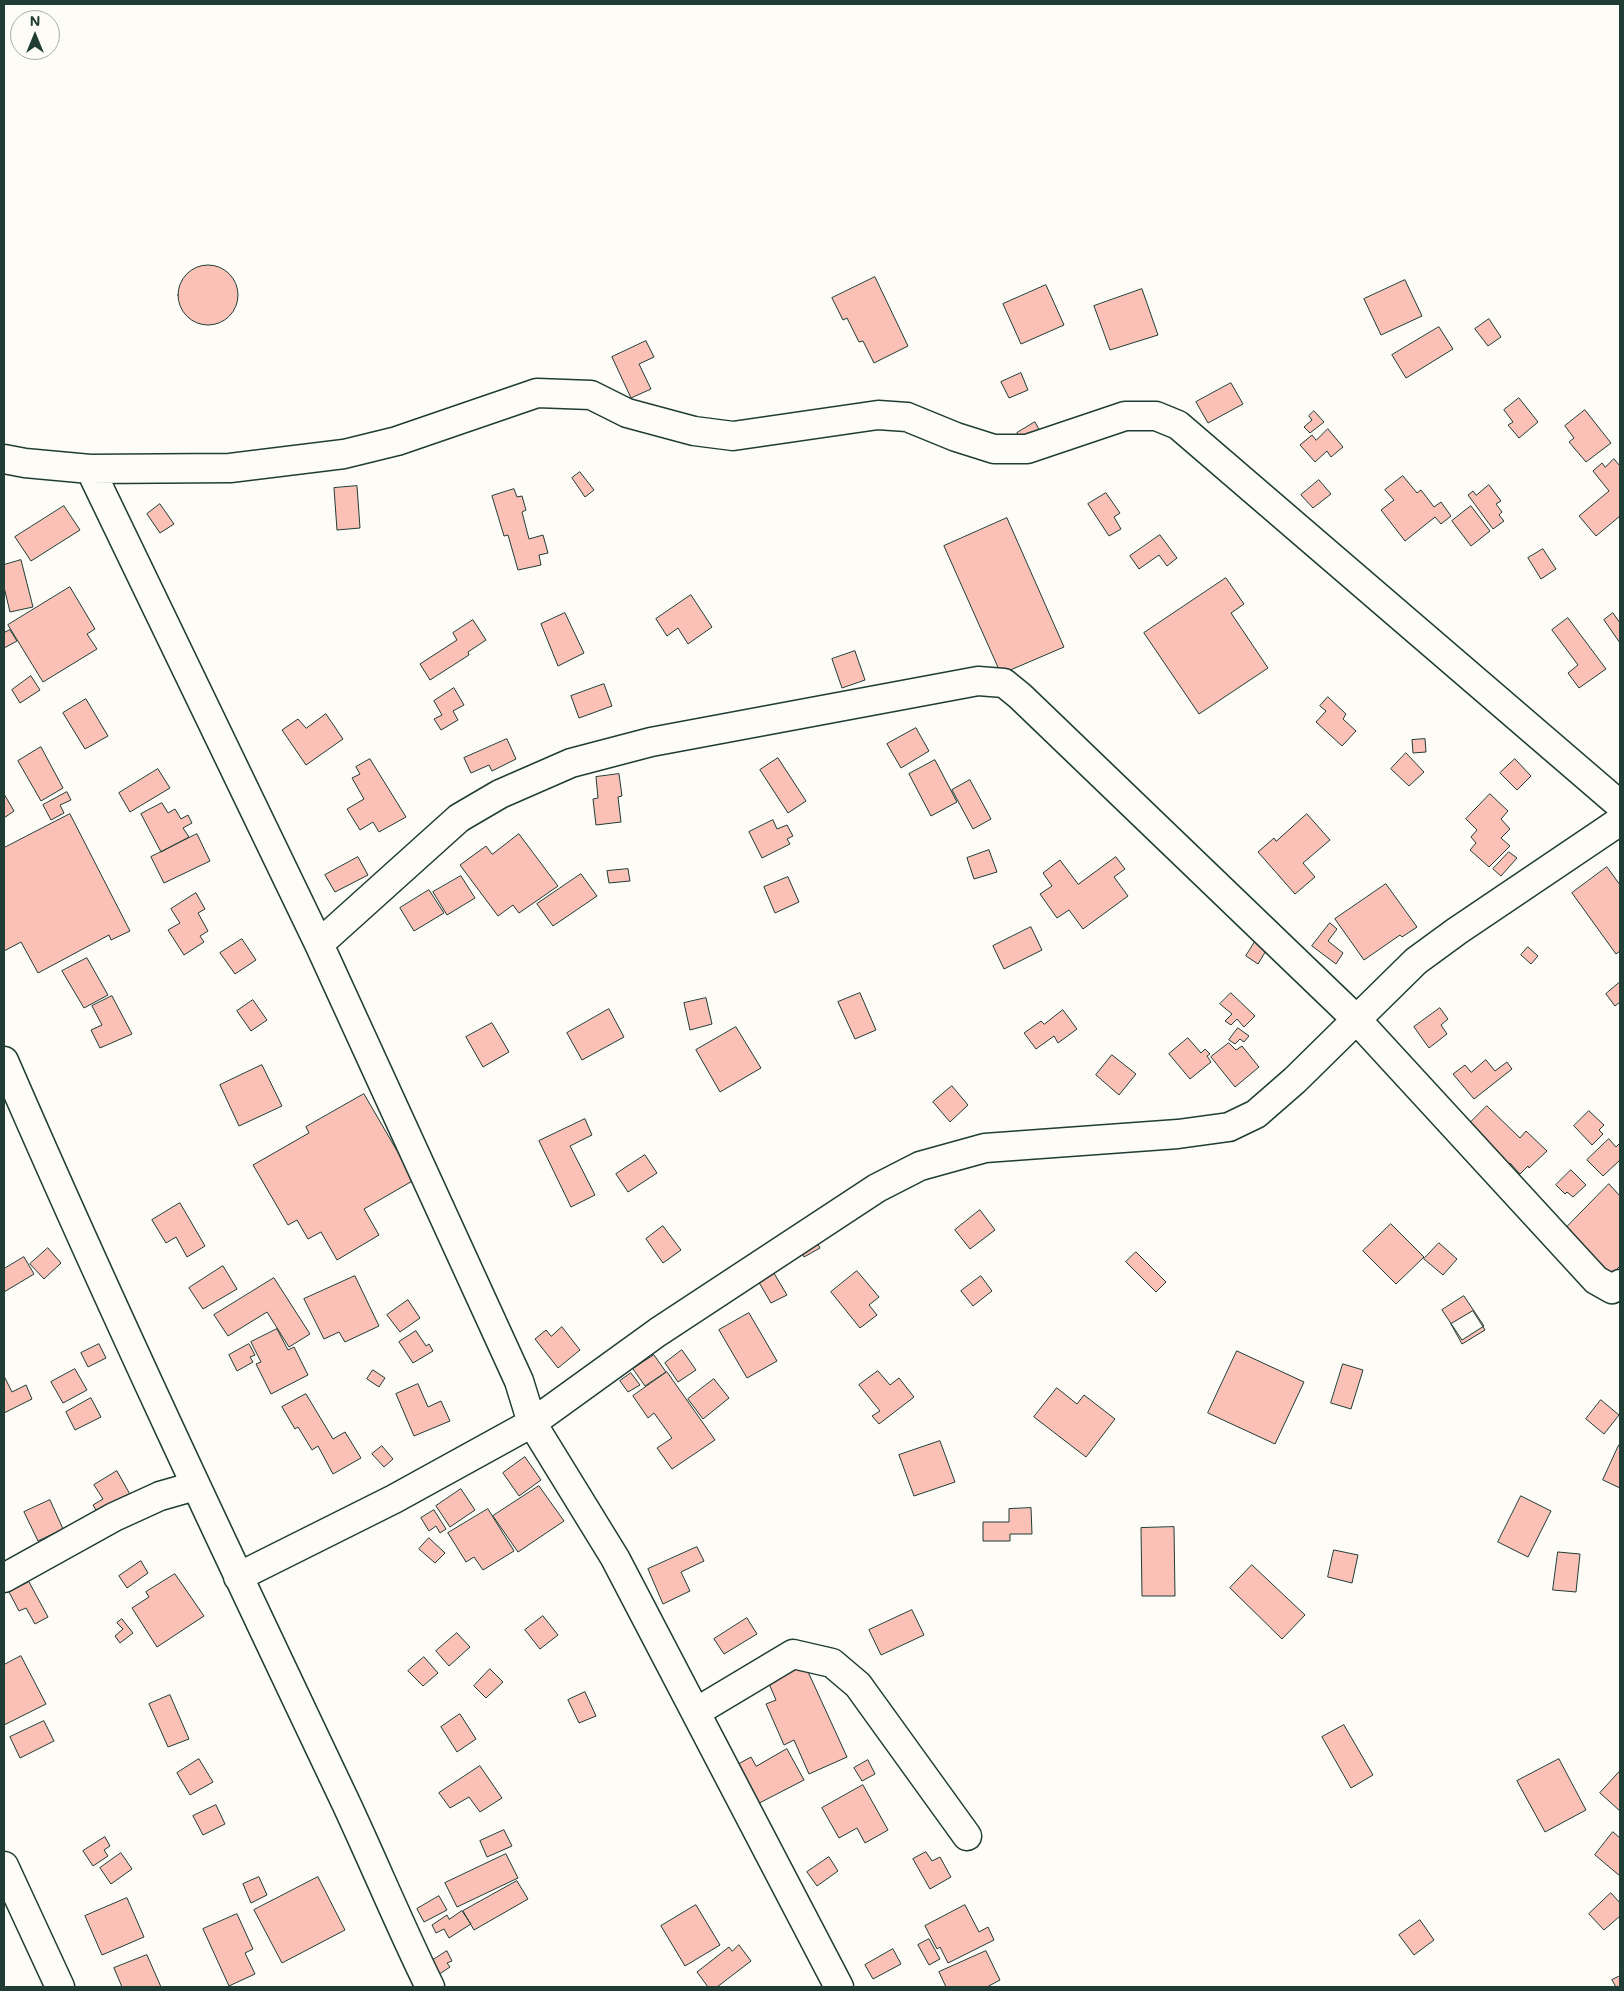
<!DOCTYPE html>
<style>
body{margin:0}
#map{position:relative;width:1624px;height:1991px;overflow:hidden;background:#fdfcf7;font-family:Mali,sans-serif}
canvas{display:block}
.frame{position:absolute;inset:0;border:5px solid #1f3d34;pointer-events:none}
.north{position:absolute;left:10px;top:10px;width:50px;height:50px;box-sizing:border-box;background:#fdfcf7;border:1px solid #a4b0a9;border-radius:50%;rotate:0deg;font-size:14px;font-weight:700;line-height:20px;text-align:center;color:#1f3d34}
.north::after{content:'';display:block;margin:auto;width:18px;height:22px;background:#1f3d34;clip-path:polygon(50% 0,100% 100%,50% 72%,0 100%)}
</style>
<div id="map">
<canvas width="1624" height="1991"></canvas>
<div class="frame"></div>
<div class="north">N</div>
</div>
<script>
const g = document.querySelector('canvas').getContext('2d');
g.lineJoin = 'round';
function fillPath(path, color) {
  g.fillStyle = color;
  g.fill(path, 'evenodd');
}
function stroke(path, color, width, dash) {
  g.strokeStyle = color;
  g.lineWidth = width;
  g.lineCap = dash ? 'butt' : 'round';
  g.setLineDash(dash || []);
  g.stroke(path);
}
const building = new Path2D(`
 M178 295a30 30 0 1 1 60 0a30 30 0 1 1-60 0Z
 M 875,277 L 908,346 L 874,363 L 863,341 L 859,342 L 847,318 L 843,320 L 832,298 Z
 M 1405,280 L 1422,316 L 1381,335 L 1364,299 Z
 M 1046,285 L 1064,325 L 1021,344 L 1003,304 Z
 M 1142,289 L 1158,335 L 1110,350 L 1094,306 Z
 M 1489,319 L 1501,337 L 1488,346 L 1475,329 Z
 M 1439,327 L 1453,349 L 1406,378 L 1392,355 Z
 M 646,341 L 654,357 L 639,364 L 651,389 L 631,398 L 612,357 Z
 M 1021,373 L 1028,390 L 1009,398 L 1001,382 Z
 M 1231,383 L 1243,404 L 1208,423 L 1196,402 Z
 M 1519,398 L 1538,422 L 1519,438 L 1508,425 L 1513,422 L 1504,410 Z
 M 1585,410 L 1611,443 L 1586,462 L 1569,442 L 1574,438 L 1565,426 Z
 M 1314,411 L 1324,422 L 1310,433 L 1304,427 L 1312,420 L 1309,416 Z
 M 1035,422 L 1043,437 L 1025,447 L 1017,433 Z
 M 1328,429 L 1343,447 L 1331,457 L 1327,451 L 1315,462 L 1300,445 L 1312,435 L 1316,440 Z
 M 1614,459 L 1620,466 L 1620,516 L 1596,536 L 1579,516 L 1609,491 L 1593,471 L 1602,463 L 1605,467 Z
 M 580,472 L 594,490 L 585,497 L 572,478 Z
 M 1403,476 L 1417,493 L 1421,490 L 1434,507 L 1441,502 L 1451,516 L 1441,524 L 1435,517 L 1405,541 L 1381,510 L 1394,500 L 1385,490 Z
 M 1319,480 L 1331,494 L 1313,508 L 1301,495 Z
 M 1489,485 L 1501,501 L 1496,504 L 1502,512 L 1499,515 L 1504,521 L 1493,529 L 1468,495 L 1473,491 L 1476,495 Z
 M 357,486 L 360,528 L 337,530 L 334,488 Z
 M 514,489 L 517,497 L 522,496 L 526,510 L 522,512 L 529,539 L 543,535 L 548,553 L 539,555 L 541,565 L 518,570 L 508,535 L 504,536 L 492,496 Z
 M 1106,493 L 1120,513 L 1114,517 L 1121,529 L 1109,536 L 1088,504 Z
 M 160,504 L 174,524 L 160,533 L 147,514 Z
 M 64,506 L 80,530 L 31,561 L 15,537 Z
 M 1471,506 L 1490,531 L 1471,546 L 1452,521 Z
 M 1007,518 L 1064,647 L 1001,674 L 944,546 Z
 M 1160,535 L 1177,558 L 1167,566 L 1159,555 L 1139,569 L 1130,556 Z
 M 1543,549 L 1556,569 L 1541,579 L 1528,558 Z
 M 21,560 L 33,607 L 10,612 L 4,587 L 4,565 Z
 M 1226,578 L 1244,604 L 1231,613 L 1268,668 L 1199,714 L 1144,633 Z
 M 70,587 L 95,629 L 87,634 L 97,649 L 43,682 L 8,625 Z
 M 691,595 L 712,627 L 688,644 L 678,628 L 667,636 L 656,619 Z
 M 565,613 L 584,653 L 558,666 L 541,624 Z
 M 1613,613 L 1620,623 L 1620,643 L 1604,620 Z
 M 1568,618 L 1606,669 L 1579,688 L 1568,673 L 1578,665 L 1552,630 Z
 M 473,620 L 486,640 L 468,652 L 469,655 L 430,680 L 420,664 L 457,640 L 453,633 Z
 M 10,630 L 17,641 L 4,648 L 4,633 Z
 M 855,651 L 865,680 L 842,688 L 832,659 Z
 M 31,676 L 40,690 L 20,703 L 12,690 Z
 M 604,684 L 612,706 L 579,718 L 571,696 Z
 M 454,688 L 464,705 L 453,711 L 458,720 L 441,730 L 434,719 L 442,715 L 434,701 Z
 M 1328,697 L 1346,714 L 1343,719 L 1356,731 L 1342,746 L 1316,722 L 1326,711 L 1320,706 Z
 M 86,699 L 108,736 L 85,749 L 63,713 Z
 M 326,714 L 343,739 L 306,765 L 282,730 L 298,719 L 306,728 Z
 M 916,728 L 929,751 L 901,768 L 887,744 Z
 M 507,739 L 516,759 L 492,771 L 489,765 L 471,773 L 464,758 Z
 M 1425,739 L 1426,752 L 1413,753 L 1412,740 Z
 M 41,747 L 63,788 L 41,801 L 18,761 Z
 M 1406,753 L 1424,772 L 1409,786 L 1391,769 Z
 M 778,758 L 806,801 L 788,813 L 760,770 Z
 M 370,759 L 406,817 L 379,832 L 373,822 L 360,830 L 347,809 L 364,799 L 352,778 L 360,774 L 356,767 Z
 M 1515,759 L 1531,776 L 1517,790 L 1500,773 Z
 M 935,760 L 957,802 L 931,816 L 909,774 Z
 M 158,769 L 170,788 L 130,812 L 119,793 Z
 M 619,774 L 622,796 L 618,797 L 621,822 L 596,825 L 593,799 L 598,798 L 596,777 Z
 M 970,780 L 991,819 L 973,829 L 952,790 Z
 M 67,792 L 71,800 L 60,805 L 64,813 L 51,820 L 43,805 Z
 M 4,794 L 14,811 L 4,818 Z
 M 1490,794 L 1508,811 L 1501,819 L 1510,829 L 1501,838 L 1510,846 L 1489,867 L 1470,850 L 1476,843 L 1471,837 L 1477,830 L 1466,819 Z
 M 162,803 L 168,813 L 175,809 L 181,819 L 188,815 L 192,823 L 183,828 L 189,837 L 161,852 L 141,814 Z
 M 70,814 L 130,931 L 111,940 L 109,935 L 38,973 L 21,942 L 4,951 L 4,848 Z
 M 1307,814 L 1330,840 L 1303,863 L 1315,877 L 1295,894 L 1258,852 L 1274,838 L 1276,841 Z
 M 773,820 L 777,829 L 787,825 L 793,836 L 787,839 L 790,844 L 762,858 L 749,832 Z
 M 197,834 L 210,861 L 164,883 L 151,857 Z
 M 519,834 L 558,886 L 519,913 L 513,905 L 498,916 L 460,865 L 486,846 L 492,854 Z
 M 989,850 L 997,872 L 974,879 L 967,858 Z
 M 1509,852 L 1517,858 L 1501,876 L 1493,869 Z
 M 358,857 L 368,875 L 335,892 L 325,875 Z
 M 1116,857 L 1125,869 L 1114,877 L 1128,896 L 1083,929 L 1069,910 L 1057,918 L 1040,894 L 1052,886 L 1043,873 L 1060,860 L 1078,884 Z
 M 1607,867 L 1620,885 L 1620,951 L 1616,954 L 1572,893 Z
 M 628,869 L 630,881 L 609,883 L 607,871 Z
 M 581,874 L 597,896 L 553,926 L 537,904 Z
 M 461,876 L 475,898 L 447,915 L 433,892 Z
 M 788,877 L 799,902 L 775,913 L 764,887 Z
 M 1386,884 L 1417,927 L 1402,937 L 1400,935 L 1364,960 L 1335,919 Z
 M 429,890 L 444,913 L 414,931 L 400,908 Z
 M 196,893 L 205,909 L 198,913 L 208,931 L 200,936 L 204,942 L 184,955 L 168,930 L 180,923 L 171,909 Z
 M 1330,923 L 1337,929 L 1328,941 L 1343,953 L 1336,964 L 1312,946 Z
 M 1031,927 L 1042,950 L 1004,969 L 993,946 Z
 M 1258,937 L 1270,944 L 1258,964 L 1246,956 Z
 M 242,939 L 256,960 L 235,974 L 220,953 Z
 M 1528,947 L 1538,956 L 1531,964 L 1521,955 Z
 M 87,958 L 108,995 L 84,1008 L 62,971 Z
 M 1620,982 L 1620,1002 L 1615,1006 L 1606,994 Z
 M 860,993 L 876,1030 L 855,1039 L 838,1002 Z
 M 1231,993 L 1255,1016 L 1244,1027 L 1237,1019 L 1231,1025 L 1225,1021 L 1232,1014 L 1220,1004 Z
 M 112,996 L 132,1034 L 100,1048 L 91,1030 L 102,1025 L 92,1006 Z
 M 706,998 L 712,1024 L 690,1030 L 684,1003 Z
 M 253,1000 L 267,1020 L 251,1031 L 237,1011 Z
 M 1440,1008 L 1448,1019 L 1441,1025 L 1447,1034 L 1429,1048 L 1414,1027 Z
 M 609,1009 L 624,1037 L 582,1060 L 567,1033 Z
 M 1063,1010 L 1077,1029 L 1058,1043 L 1054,1036 L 1036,1049 L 1024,1033 L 1041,1021 L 1044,1024 Z
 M 492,1023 L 509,1052 L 483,1067 L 466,1037 Z
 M 736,1027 L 761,1068 L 720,1092 L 696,1050 Z
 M 1238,1028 L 1249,1036 L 1244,1042 L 1240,1039 L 1235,1044 L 1229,1040 Z
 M 1188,1038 L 1201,1053 L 1205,1049 L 1210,1054 L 1207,1056 L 1211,1062 L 1190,1079 L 1169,1054 Z
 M 1229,1043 L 1236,1050 L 1242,1046 L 1259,1067 L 1235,1087 L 1211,1057 Z
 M 1112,1055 L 1136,1074 L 1119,1095 L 1096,1075 Z
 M 1486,1060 L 1495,1071 L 1507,1062 L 1512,1069 L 1474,1099 L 1453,1074 L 1465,1065 L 1471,1072 Z
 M 262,1065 L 282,1106 L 239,1126 L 220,1085 Z
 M 952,1086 L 968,1105 L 950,1122 L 933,1102 Z
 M 364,1094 L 414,1180 L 364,1209 L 379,1235 L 337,1260 L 321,1232 L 308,1239 L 297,1220 L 288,1225 L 253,1165 L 309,1133 L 306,1127 Z
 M 1487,1106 L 1520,1138 L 1526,1131 L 1547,1151 L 1529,1168 L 1528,1166 L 1520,1174 L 1510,1163 L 1505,1168 L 1469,1124 Z
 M 1589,1111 L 1604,1125 L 1599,1130 L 1603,1134 L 1592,1145 L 1574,1126 Z
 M 585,1119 L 592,1135 L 570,1146 L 595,1195 L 571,1207 L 539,1141 Z
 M 1609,1139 L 1616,1147 L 1620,1143 L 1620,1160 L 1603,1176 L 1587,1160 Z
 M 645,1155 L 657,1173 L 628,1192 L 616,1174 Z
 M 1571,1170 L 1586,1185 L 1573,1197 L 1567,1192 L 1565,1194 L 1556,1185 Z
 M 1609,1184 L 1620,1196 L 1620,1266 L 1610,1276 L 1564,1230 Z
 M 180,1203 L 205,1246 L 187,1257 L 176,1237 L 166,1243 L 152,1220 Z
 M 980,1210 L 995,1230 L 970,1249 L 955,1230 Z
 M 1391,1224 L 1424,1257 L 1396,1284 L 1363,1251 Z
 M 663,1226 L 681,1250 L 663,1263 L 646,1239 Z
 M 810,1229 L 820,1248 L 804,1257 L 793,1237 Z
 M 1439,1243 L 1457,1259 L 1443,1275 L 1424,1259 Z
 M 48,1248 L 61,1263 L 44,1279 L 30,1264 Z
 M 1136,1252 L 1166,1282 L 1156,1292 L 1126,1262 Z
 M 24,1257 L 34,1274 L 4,1292 L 4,1269 Z
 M 223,1266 L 237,1289 L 203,1309 L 189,1288 Z
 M 772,1270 L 787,1295 L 771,1303 L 757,1279 Z
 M 857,1271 L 879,1297 L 869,1305 L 877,1315 L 860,1328 L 831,1292 Z
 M 355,1276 L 379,1326 L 345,1342 L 339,1332 L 324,1339 L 304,1299 Z
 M 981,1276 L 992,1291 L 973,1306 L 961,1291 Z
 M 274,1278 L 310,1334 L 289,1347 L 267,1312 L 228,1336 L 214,1315 Z
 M 1464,1296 L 1484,1326 L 1462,1340 L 1442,1310 Z
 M 408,1300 L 420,1318 L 400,1332 L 387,1315 Z
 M 1473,1311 L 1485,1330 L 1462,1344 L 1451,1324 Z
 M 749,1313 L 777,1361 L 747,1378 L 719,1330 Z
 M 562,1327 L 580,1350 L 558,1368 L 535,1339 L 546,1330 L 551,1336 Z
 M 277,1329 L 288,1350 L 294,1347 L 308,1375 L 271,1394 L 256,1364 L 261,1362 L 251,1342 Z
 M 416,1331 L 426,1346 L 429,1344 L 433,1351 L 413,1363 L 399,1342 Z
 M 99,1344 L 106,1358 L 88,1367 L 81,1353 Z
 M 249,1344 L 255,1355 L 250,1357 L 253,1362 L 237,1371 L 229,1355 Z
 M 682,1350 L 696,1370 L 678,1382 L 665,1363 Z
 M 1237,1351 L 1304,1382 L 1275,1444 L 1208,1413 Z
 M 654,1355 L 666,1372 L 645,1386 L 633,1369 Z
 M 1343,1364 L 1363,1370 L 1351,1409 L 1331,1403 Z
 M 75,1369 L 87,1390 L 63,1403 L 51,1382 Z
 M 373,1370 L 385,1378 L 379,1387 L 367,1379 Z
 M 878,1371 L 890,1385 L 899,1378 L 914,1397 L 879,1424 L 872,1416 L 880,1411 L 859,1385 Z
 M 667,1372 L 715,1440 L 672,1469 L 657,1448 L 672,1438 L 654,1413 L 648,1418 L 633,1396 Z
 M 631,1373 L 640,1385 L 628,1392 L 620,1381 Z
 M 4,1376 L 12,1392 L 26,1385 L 32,1399 L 4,1413 Z
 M 714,1379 L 729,1398 L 703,1419 L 688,1399 Z
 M 418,1384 L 428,1407 L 441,1401 L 450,1421 L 414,1436 L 396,1394 Z
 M 1057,1388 L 1077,1404 L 1084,1395 L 1115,1419 L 1086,1457 L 1034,1417 Z
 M 306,1394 L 333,1439 L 345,1432 L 361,1458 L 333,1474 L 318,1446 L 312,1450 L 298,1427 L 295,1429 L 282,1407 Z
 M 91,1398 L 101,1417 L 75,1430 L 66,1412 Z
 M 1601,1400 L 1619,1415 L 1604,1434 L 1586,1419 Z
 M 940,1441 L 955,1482 L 914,1496 L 899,1455 Z
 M 1619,1445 L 1620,1445 L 1620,1488 L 1603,1480 Z
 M 382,1446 L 393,1459 L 384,1467 L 372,1454 Z
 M 525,1457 L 541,1480 L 519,1496 L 503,1473 Z
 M 117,1471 L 132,1498 L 100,1517 L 93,1505 L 103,1499 L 94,1485 Z
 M 539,1486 L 564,1521 L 518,1552 L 493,1516 Z
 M 461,1489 L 475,1510 L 450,1527 L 436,1506 Z
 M 1521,1496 L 1551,1511 L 1528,1557 L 1498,1542 Z
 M 50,1500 L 63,1529 L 38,1541 L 24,1512 Z
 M 1031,1508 L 1032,1534 L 1010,1534 L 1010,1541 L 983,1541 L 983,1522 L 1009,1522 L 1009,1509 Z
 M 488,1509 L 514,1551 L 483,1570 L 474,1557 L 466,1562 L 448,1533 Z
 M 434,1510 L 446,1529 L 440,1533 L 436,1526 L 429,1531 L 421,1518 Z
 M 1174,1527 L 1175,1596 L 1142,1596 L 1141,1528 Z
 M 429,1538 L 445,1553 L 435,1563 L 419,1549 Z
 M 697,1547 L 704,1561 L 681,1572 L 690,1591 L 663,1604 L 648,1569 Z
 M 1334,1550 L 1358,1555 L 1352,1583 L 1328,1577 Z
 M 1558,1552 L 1580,1554 L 1576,1592 L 1553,1590 Z
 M 141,1561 L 148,1573 L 127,1588 L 119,1576 Z
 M 1252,1565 L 1305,1615 L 1282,1639 L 1230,1588 Z
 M 175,1574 L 204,1616 L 157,1647 L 132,1608 L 149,1597 L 146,1592 Z
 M 29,1582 L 48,1617 L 35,1624 L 26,1608 L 19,1611 L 9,1592 Z
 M 912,1610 L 924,1635 L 881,1655 L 869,1630 Z
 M 543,1616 L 558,1635 L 540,1649 L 525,1630 Z
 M 747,1618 L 757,1634 L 724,1654 L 714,1639 Z
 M 122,1619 L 133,1633 L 120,1643 L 115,1636 L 123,1629 L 117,1623 Z
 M 457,1633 L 470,1647 L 449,1666 L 436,1651 Z
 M 21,1656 L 46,1704 L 4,1725 L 4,1665 Z
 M 424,1657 L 438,1673 L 423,1686 L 408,1671 Z
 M 804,1663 L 847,1757 L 809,1774 L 794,1740 L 784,1745 L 766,1704 L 776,1700 L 767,1679 Z
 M 490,1669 L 503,1682 L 486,1698 L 474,1686 Z
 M 585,1692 L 596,1716 L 579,1723 L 568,1700 Z
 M 170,1695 L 189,1739 L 168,1747 L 149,1704 Z
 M 460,1714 L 476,1739 L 457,1752 L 441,1727 Z
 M 44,1721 L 54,1741 L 20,1758 L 10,1737 Z
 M 1344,1725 L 1373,1775 L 1351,1788 L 1322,1737 Z
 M 787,1749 L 804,1780 L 740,1813 L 720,1774 L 751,1757 L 756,1766 Z
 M 199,1759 L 213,1782 L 190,1795 L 177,1773 Z
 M 1559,1759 L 1586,1810 L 1545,1832 L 1517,1781 Z
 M 868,1760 L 875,1774 L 862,1781 L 854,1768 Z
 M 480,1766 L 502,1798 L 480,1812 L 469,1797 L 450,1808 L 439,1793 Z
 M 1620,1771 L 1620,1811 L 1600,1793 Z
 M 863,1785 L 888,1830 L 865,1843 L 857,1828 L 839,1838 L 822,1808 Z
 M 216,1805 L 225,1824 L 203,1835 L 193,1816 Z
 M 504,1830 L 512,1846 L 487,1857 L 480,1841 Z
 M 1613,1832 L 1620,1838 L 1620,1876 L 1595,1855 Z
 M 105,1837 L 110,1846 L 104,1850 L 108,1856 L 93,1866 L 83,1851 Z
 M 926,1852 L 932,1861 L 940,1857 L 951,1877 L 930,1889 L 913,1859 Z
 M 121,1853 L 132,1869 L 111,1884 L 100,1868 Z
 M 506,1854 L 518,1878 L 457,1907 L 445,1883 Z
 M 829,1857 L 838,1871 L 817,1886 L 807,1872 Z
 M 259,1877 L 267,1895 L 251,1903 L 243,1884 Z
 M 318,1877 L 345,1930 L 282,1963 L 254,1910 Z
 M 517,1881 L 528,1899 L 474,1930 L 463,1911 Z
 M 1611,1893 L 1620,1903 L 1620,1916 L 1604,1930 L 1589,1914 Z
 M 439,1896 L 447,1910 L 424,1922 L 417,1909 Z
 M 127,1898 L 144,1937 L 102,1955 L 85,1916 Z
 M 696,1905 L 720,1945 L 685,1966 L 661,1926 Z
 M 965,1905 L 979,1932 L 988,1927 L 994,1940 L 948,1963 L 940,1947 L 937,1949 L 925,1926 Z
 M 462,1911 L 471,1924 L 449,1938 L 444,1929 L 436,1933 L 432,1925 L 447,1915 L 449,1919 Z
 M 237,1914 L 253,1949 L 245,1953 L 255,1974 L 229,1986 L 203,1929 Z
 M 1420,1920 L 1434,1940 L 1414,1955 L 1399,1935 Z
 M 929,1939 L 940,1959 L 929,1965 L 918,1945 Z
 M 739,1945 L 751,1961 L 717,1987 L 708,1987 L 697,1972 L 729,1947 L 732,1951 Z
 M 893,1949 L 901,1964 L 873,1979 L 865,1965 Z
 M 447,1951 L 452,1961 L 447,1963 L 450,1967 L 435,1977 L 427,1964 Z
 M 986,1951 L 1000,1980 L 987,1987 L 946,1987 L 939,1972 Z
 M 147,1955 L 161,1987 L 122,1987 L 114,1968 Z
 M 1620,1976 L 1620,1987 L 1616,1987 L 1612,1980 Z`);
fillPath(building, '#fbc0b6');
stroke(building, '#1f3d34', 1);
const minor = new Path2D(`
 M 4,459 L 25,463 L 90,469 L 230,468 L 344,454 L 397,441 L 537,393 L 591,395 L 627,413 L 694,431 L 733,436 L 878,415 L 907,417 L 956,437 L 994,449 L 1027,449 L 1125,416 L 1156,416 L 1178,425 L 1620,805
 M 90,469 L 319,944 L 519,1381 L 532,1423 L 615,1558 L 839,1987
 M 319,944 L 459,818 L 500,794 L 571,763 L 651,742 L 978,681 L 1004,683 L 1020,696 L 1356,1019 L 1596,1280 L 1612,1289 L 1620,1284
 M 4,1061 C 112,1310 228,1555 345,1801 C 374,1863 400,1926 430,1987
 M 238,1577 L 394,1499 L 532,1423 L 658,1332 L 877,1188 L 920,1166 L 985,1148 L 1178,1134 L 1229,1127 L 1256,1114 L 1295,1080 L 1416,961 L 1457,931 L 1620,821
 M 4,1578 L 114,1517 L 160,1496 L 195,1486
 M 696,1712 L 793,1654 L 832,1663 L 858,1685 L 967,1836
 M 4,1866 L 60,1987`);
stroke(minor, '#1f3d34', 31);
stroke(minor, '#fdfcf7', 28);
</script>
